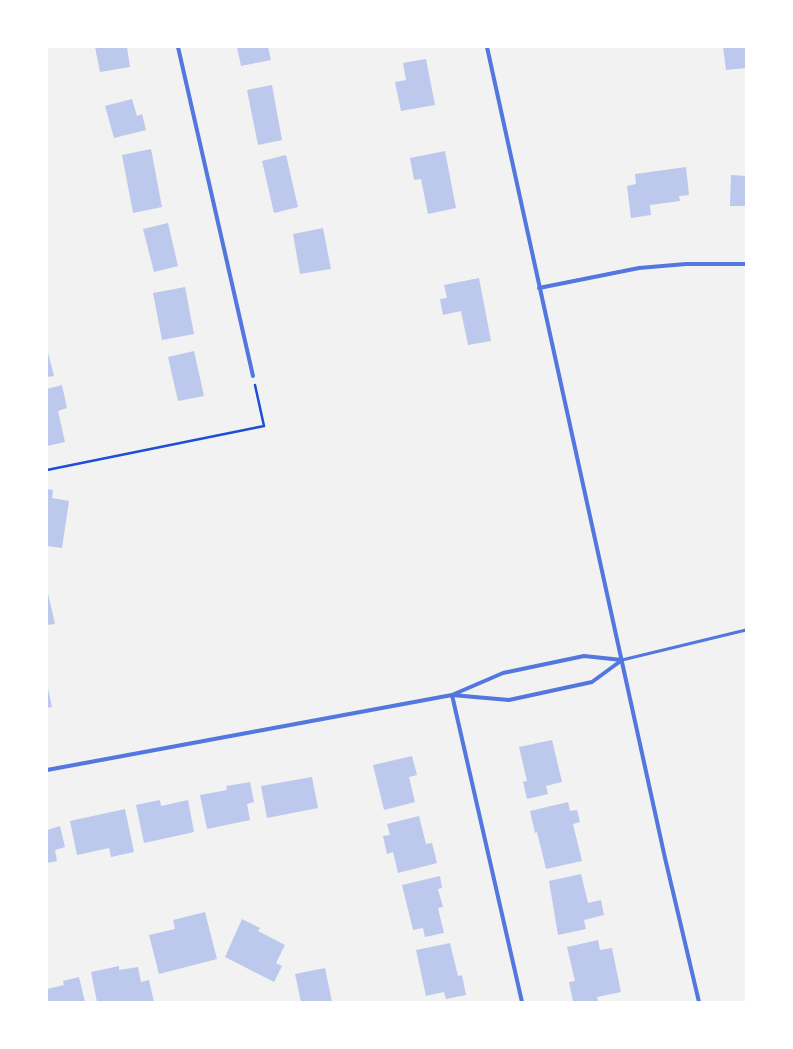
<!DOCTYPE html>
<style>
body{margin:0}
#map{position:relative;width:793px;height:1049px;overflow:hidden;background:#f2f2f2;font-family:Mulish,sans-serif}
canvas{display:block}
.frame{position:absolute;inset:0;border:48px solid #fff;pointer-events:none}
</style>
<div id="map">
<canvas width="793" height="1049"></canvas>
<div class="frame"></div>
</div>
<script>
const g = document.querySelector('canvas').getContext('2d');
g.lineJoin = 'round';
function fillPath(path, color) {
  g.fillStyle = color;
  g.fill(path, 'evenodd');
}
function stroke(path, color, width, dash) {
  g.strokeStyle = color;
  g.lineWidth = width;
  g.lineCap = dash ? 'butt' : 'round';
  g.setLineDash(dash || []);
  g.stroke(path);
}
fillPath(new Path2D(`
 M 95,47 L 127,47 L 130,67 L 100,72 Z
 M 237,47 L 268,47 L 271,60 L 241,66 Z
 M 723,47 L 746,47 L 746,68 L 726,70 Z
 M 426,59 L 435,105 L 401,111 L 395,82 L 406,80 L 403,63 Z
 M 272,85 L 282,140 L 258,145 L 247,90 Z
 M 132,99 L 137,116 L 142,114 L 146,130 L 114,138 L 105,106 Z
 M 151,149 L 162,207 L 133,213 L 122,155 Z
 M 445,151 L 456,208 L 428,214 L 421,179 L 414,180 L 410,158 Z
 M 286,155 L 298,207 L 274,213 L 262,161 Z
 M 686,167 L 689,195 L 679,196 L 680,201 L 650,205 L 651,215 L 631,218 L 627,186 L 636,184 L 635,174 Z
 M 731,175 L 746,176 L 746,206 L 730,206 Z
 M 168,223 L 178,266 L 154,272 L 143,229 Z
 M 323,228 L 331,269 L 300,274 L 293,234 Z
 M 479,278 L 491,341 L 468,345 L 461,311 L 443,315 L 440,299 L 447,298 L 444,285 Z
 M 185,287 L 194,334 L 162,340 L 153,293 Z
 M 47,349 L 54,376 L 47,377 Z
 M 194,351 L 204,396 L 178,401 L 168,357 Z
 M 62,385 L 67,408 L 58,411 L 65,442 L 47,446 L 47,389 Z
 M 47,489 L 53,490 L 52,498 L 69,501 L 62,548 L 47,546 Z
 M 47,589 L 55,624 L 47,625 Z
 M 47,684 L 52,707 L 47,708 Z
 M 552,740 L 562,782 L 546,786 L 548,794 L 527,799 L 523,782 L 527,781 L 519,747 Z
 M 412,756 L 417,775 L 409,777 L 415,802 L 384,810 L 373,765 Z
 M 312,777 L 318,808 L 267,818 L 261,786 Z
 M 250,782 L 254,802 L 247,804 L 250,820 L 207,829 L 200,795 L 227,790 L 226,786 Z
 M 160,800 L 161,806 L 188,800 L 194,832 L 144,843 L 136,805 Z
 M 568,802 L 570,811 L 577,810 L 580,822 L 573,824 L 582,861 L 546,869 L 537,832 L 535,833 L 530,811 Z
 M 125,809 L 134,852 L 111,857 L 109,848 L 77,855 L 70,821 Z
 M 419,816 L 426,844 L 432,843 L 437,863 L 398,873 L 393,852 L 387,854 L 383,836 L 390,835 L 387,824 Z
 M 60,826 L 65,847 L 55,850 L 57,861 L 47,863 L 47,830 Z
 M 581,874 L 588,903 L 601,900 L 604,915 L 584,920 L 586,929 L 558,935 L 549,881 Z
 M 440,876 L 442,888 L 438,889 L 443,907 L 438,908 L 444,933 L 425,937 L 423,928 L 413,930 L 402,885 Z
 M 205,912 L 217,959 L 159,974 L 149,935 L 175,929 L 173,920 Z
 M 242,919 L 260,928 L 258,931 L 285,945 L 276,963 L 282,966 L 274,982 L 225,957 Z
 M 598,940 L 600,950 L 612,948 L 621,992 L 597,997 L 598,1001 L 591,1002 L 573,1002 L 569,982 L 575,981 L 567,947 Z
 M 450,943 L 458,976 L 462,975 L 466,995 L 446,999 L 444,992 L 426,996 L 416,950 Z
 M 119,966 L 119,970 L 138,967 L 141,982 L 149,980 L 154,1002 L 97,1002 L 91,972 Z
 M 325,968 L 332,1002 L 301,1002 L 295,974 Z
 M 79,977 L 85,1002 L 47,1002 L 47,989 L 64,985 L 63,981 Z`), '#bdc9ec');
stroke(new Path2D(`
 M 47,470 L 264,426 L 255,385`), '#1d4ed8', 2.5);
stroke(new Path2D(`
 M 622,660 L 746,630`), '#5277de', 3);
stroke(new Path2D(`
 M 178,47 L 253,376
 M 487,47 L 665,858 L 699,1002
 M 539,288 L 639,268 L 686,264 L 746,264
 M 452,695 L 522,1002
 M 452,695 L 509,700 L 592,682 L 622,660
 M 47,770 L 452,695 L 503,673 L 584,656 L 622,660`), '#5277de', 4);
</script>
